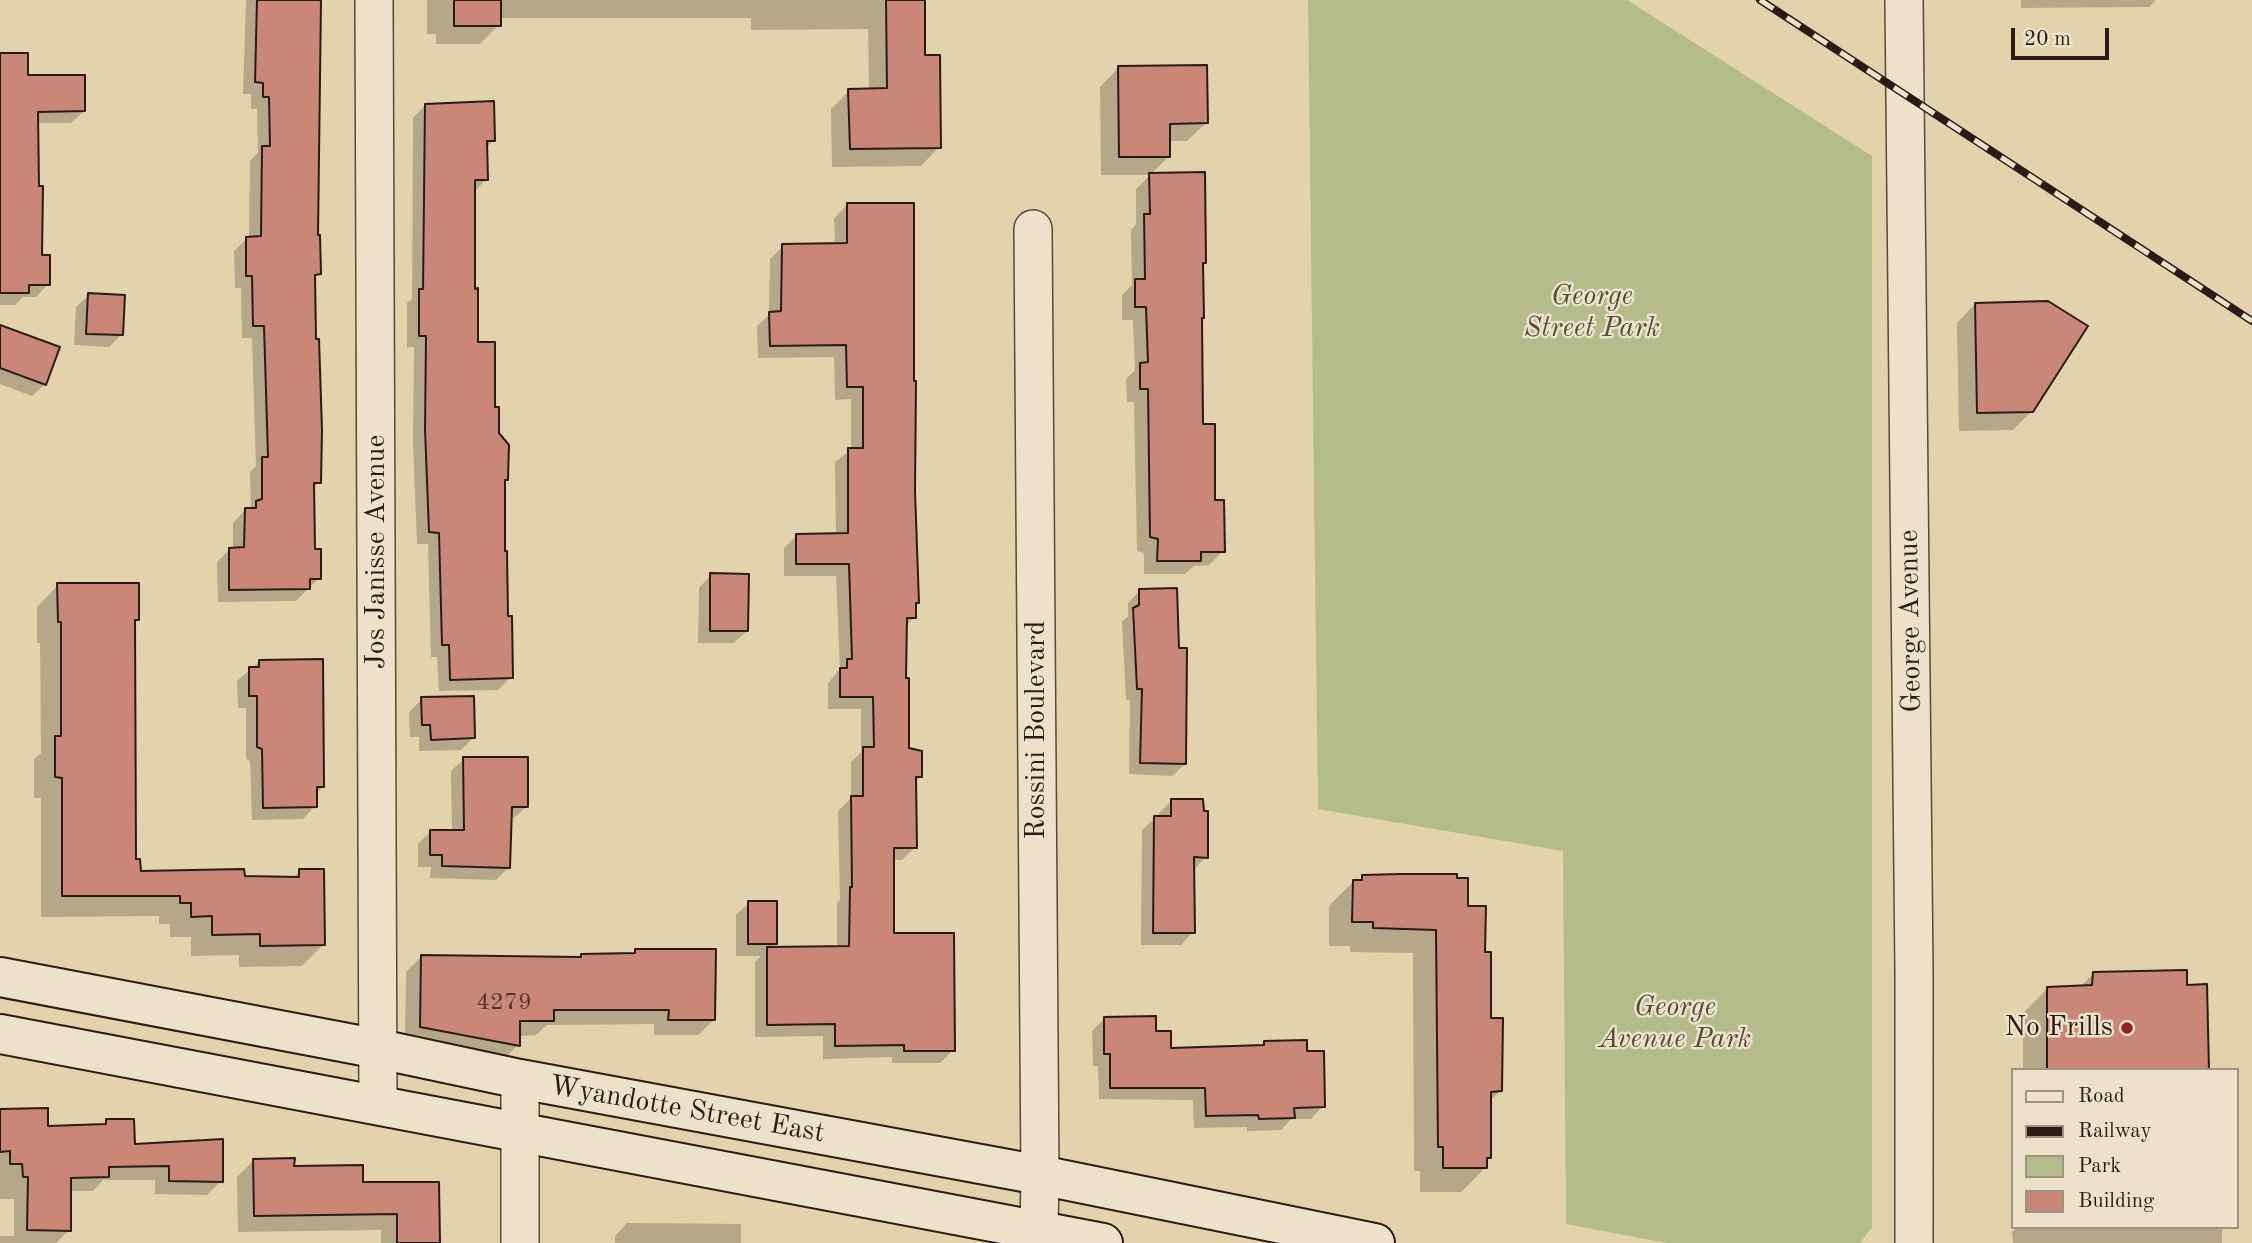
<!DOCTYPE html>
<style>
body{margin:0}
#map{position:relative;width:2252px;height:1243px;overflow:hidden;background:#e2d3ac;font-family:"Old Standard TT",serif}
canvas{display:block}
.legend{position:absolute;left:2011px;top:1068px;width:228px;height:161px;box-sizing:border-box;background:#ece2c9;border:2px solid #9e9382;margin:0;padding:9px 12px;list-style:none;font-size:21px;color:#291c17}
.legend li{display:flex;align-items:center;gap:14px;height:35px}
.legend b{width:35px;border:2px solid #9e9382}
.scale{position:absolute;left:2011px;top:28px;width:98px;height:32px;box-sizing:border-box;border:4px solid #291c17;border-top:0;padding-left:9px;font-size:21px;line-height:24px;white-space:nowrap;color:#291c17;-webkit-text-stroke:5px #ece2c9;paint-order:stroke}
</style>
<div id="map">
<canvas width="2252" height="1243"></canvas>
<ul class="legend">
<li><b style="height:9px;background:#ece2c9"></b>Road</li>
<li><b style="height:9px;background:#291c17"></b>Railway</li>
<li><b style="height:19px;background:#b3bc8a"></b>Park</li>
<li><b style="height:19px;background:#ca8778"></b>Building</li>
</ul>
<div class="scale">20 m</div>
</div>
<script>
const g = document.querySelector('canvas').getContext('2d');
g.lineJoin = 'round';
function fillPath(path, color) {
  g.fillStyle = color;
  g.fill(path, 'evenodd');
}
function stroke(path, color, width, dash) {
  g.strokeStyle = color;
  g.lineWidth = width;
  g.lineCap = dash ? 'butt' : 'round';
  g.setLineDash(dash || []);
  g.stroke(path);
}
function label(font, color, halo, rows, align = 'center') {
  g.font = font + ' "Old Standard TT",serif';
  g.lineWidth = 5;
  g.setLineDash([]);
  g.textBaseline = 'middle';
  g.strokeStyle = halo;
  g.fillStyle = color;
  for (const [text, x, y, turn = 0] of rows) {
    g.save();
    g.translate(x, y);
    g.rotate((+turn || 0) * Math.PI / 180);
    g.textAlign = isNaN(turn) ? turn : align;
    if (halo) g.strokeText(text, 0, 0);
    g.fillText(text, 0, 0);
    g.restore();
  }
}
fillPath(new Path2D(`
 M 1308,0 L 1627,0 L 1872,156 L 1872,1227 L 1860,1243 L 1667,1243 L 1566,1224 L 1563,851 L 1318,809 Z`), '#b3bc8a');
fillPath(new Path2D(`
 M 246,0 L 320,0 L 316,237 L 319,274 L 313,280 L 319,482 L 312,489 L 314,551 L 319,578 L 296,601 L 218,602 L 217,562 L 230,549 L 233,549 L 233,523 L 245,510 L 251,509 L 250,472 L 256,466 L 252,338 L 242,338 L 241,288 L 235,288 L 234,251 L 246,239 L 249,238 L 250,161 L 258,152 L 257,109 L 251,109 L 251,94 L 243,94 Z
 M 427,0 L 923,0 L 924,57 L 939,147 L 921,166 L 832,167 L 831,109 L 849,91 L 869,90 L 868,29 L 751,30 L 751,18 L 499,18 L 499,25 L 480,44 L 436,44 L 436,34 L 427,34 Z
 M 2021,0 L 2156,0 L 2149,7 L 2021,8 Z
 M 0,55 L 26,77 L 84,111 L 71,123 L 36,123 L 40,257 L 48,284 L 36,297 L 23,297 L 15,305 L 0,305 Z
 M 1118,68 L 1206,123 L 1187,141 L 1168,141 L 1169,156 L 1150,175 L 1101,175 L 1100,87 Z
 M 425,105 L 493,141 L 486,148 L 486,179 L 474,192 L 473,290 L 477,344 L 493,409 L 506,479 L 503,482 L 504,553 L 511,677 L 498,690 L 439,691 L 437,657 L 431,657 L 428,544 L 417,544 L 413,443 L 414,347 L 407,347 L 407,303 L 412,299 L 413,118 Z
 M 1150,175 L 1204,262 L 1201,265 L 1202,426 L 1223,551 L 1209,565 L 1194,566 L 1185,574 L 1144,574 L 1144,553 L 1137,551 L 1134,402 L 1127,402 L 1126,379 L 1135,370 L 1133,320 L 1122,320 L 1122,295 L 1132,285 L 1131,230 L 1136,224 L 1136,189 Z
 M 847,205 L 913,491 L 918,602 L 914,605 L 915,617 L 905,626 L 907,750 L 921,776 L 914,783 L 915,847 L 902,860 L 892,860 L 892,935 L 953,1050 L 940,1063 L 892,1063 L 892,1057 L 823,1059 L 823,1036 L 755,1037 L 755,962 L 761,956 L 736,956 L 736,915 L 749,903 L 775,943 L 770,949 L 837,948 L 837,902 L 840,900 L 838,811 L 851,798 L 851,762 L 861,752 L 861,709 L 828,709 L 828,683 L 840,669 L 836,576 L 784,576 L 784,548 L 797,535 L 836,535 L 835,462 L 851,450 L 851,399 L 835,400 L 834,357 L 758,358 L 757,326 L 769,315 L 770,259 L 783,246 L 835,245 L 834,218 Z
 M 89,295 L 121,335 L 109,347 L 74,345 L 76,307 Z
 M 1975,304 L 2032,411 L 2013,430 L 1959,431 L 1957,323 Z
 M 0,327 L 45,384 L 32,396 L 0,384 Z
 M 711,575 L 747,631 L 734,643 L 698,643 L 699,588 Z
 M 58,585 L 137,619 L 133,623 L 134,861 L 139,873 L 292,879 L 300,871 L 323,945 L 302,966 L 239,967 L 239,955 L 191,956 L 191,937 L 170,937 L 170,924 L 159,924 L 159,916 L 41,917 L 41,798 L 34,798 L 34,759 L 41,753 L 40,643 L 37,643 L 37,607 Z
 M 1140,590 L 1185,764 L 1172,776 L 1129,774 L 1130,700 L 1126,700 L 1122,622 L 1128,616 L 1128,603 Z
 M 260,661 L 323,787 L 315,794 L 315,806 L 303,819 L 252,820 L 250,761 L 246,759 L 246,708 L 238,708 L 237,681 Z
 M 422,699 L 473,738 L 461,750 L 419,751 L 419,737 L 410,737 L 409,712 Z
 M 464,759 L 527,806 L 514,818 L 510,818 L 509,867 L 496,880 L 430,878 L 431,867 L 418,867 L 418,844 L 431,831 L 452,832 L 451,771 Z
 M 1171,801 L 1206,857 L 1194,869 L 1193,932 L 1181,945 L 1141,945 L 1142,830 L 1155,818 L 1159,818 L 1159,813 Z
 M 1363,877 L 1466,908 L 1484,953 L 1489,1019 L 1500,1091 L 1489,1102 L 1489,1157 L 1485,1161 L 1485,1168 L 1461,1192 L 1420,1192 L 1420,1171 L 1414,1171 L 1413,953 L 1350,952 L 1350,946 L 1329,946 L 1329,906 L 1353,882 L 1358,882 Z
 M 636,951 L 714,1020 L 698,1035 L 654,1035 L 654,1024 L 547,1025 L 536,1035 L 518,1036 L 518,1045 L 503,1060 L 405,1042 L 406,972 L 421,957 L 579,959 L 582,955 L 632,955 Z
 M 2093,974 L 2185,986 L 2207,1070 L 2023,1070 L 2023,1013 L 2048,988 L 2080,987 Z
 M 1105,1018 L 1154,1033 L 1169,1049 L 1260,1047 L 1265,1042 L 1306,1052 L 1323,1106 L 1311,1119 L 1291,1119 L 1281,1130 L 1247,1131 L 1247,1127 L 1194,1128 L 1193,1100 L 1099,1099 L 1098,1066 L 1093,1066 L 1092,1031 Z
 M 0,1111 L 47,1128 L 102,1126 L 107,1121 L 133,1146 L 221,1181 L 207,1195 L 155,1194 L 155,1180 L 103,1180 L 93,1191 L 69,1191 L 69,1230 L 56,1243 L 0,1243 L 0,1236 L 14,1236 L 14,1199 L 0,1199 Z
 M 253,1161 L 361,1184 L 438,1243 L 381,1243 L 381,1230 L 238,1232 L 237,1177 Z
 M 627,1223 L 741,1224 L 741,1243 L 615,1243 L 615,1236 Z
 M 2017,1227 L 2222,1227 L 2222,1243 L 2013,1243 L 2012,1232 Z`), '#0003');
const building = new Path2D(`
 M 257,0 L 321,0 L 318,235 L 320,235 L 321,274 L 315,275 L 316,339 L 319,339 L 322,430 L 321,483 L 314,483 L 315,549 L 321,549 L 321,579 L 310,579 L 310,589 L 229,590 L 229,548 L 244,547 L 245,508 L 256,508 L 256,501 L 262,499 L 262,457 L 268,457 L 264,326 L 253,326 L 252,276 L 246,276 L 246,237 L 261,236 L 262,146 L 270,146 L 269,97 L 263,97 L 263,83 L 255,82 Z
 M 454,0 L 501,0 L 501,26 L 454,26 Z
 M 886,0 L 925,0 L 925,55 L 940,55 L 941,148 L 850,149 L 848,89 L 887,88 Z
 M 0,53 L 28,53 L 28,75 L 85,75 L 85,111 L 38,112 L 39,186 L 43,186 L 42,255 L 50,255 L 50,285 L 29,285 L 29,293 L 0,293 Z
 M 1207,65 L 1208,123 L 1170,124 L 1170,157 L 1119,157 L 1118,66 Z
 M 494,101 L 495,141 L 487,141 L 488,180 L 475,180 L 475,289 L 478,288 L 478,342 L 495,342 L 495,407 L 499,407 L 499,433 L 509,445 L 508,480 L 505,480 L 505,551 L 507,551 L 508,616 L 512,616 L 513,678 L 450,680 L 449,645 L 442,645 L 439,533 L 429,532 L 425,429 L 426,336 L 419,336 L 419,289 L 423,289 L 425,104 Z
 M 1205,172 L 1206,263 L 1203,263 L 1204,318 L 1202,318 L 1203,424 L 1215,424 L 1215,500 L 1224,500 L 1225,552 L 1201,552 L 1201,561 L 1157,561 L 1158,539 L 1150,537 L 1148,389 L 1140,389 L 1140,363 L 1148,362 L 1146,307 L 1135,307 L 1135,279 L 1145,279 L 1144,214 L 1150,214 L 1149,173 Z
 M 847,203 L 914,203 L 914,381 L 916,381 L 915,491 L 919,603 L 916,603 L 916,618 L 907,618 L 906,678 L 909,678 L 909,748 L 922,751 L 922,777 L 916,777 L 917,848 L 894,848 L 894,933 L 954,933 L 955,1051 L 904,1051 L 904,1045 L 835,1046 L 835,1024 L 767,1025 L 767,947 L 849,946 L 850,887 L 852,887 L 851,796 L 863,796 L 863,747 L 874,747 L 873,697 L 840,697 L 840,668 L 847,668 L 847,659 L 852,659 L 849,564 L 796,564 L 796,534 L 848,533 L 848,448 L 863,448 L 863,387 L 847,387 L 846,345 L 770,346 L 769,312 L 781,311 L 782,244 L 847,243 Z
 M 88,293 L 125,295 L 123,335 L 86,334 Z
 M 2048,301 L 2088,326 L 2033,412 L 1977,413 L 1975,303 Z
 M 0,325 L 60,347 L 46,385 L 0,368 Z
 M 710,573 L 749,574 L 748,631 L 710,631 Z
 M 57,583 L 139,583 L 139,620 L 135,620 L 136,859 L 140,859 L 141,871 L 244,869 L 245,876 L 299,877 L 299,869 L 324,869 L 325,945 L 260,946 L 260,934 L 212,935 L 212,916 L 191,917 L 191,903 L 180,903 L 180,896 L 62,896 L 62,778 L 55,777 L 55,736 L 61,736 L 61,622 L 58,622 Z
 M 1177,588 L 1179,648 L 1187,648 L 1186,764 L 1140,763 L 1142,689 L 1137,689 L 1133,608 L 1139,605 L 1139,589 Z
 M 323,659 L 324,787 L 317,787 L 317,807 L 263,808 L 262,749 L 257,747 L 257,696 L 249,696 L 249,667 L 259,667 L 259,660 Z
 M 474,696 L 475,738 L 431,740 L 430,725 L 422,725 L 421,697 Z
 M 463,757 L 528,757 L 528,807 L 512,807 L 510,868 L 442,866 L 442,855 L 430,855 L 430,830 L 464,830 Z
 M 1171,799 L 1203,799 L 1204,811 L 1208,811 L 1208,858 L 1194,857 L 1195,933 L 1153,933 L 1154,816 L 1171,816 Z
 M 1401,874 L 1457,874 L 1457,878 L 1468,878 L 1468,906 L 1486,906 L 1485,952 L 1491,952 L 1491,1018 L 1503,1018 L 1502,1091 L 1491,1092 L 1491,1158 L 1487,1158 L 1487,1168 L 1443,1168 L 1443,1147 L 1438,1147 L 1436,930 L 1373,928 L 1373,922 L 1352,922 L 1353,880 L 1362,880 L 1362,875 Z
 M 748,901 L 777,901 L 777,944 L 748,944 Z
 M 635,949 L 716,949 L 715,1020 L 668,1020 L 669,1010 L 554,1010 L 554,1021 L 520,1021 L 520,1046 L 420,1027 L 421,955 L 581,957 L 581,954 L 635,953 Z
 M 2187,970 L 2187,985 L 2207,984 L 2209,1070 L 2047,1070 L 2047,987 L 2092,985 L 2093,972 Z
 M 1156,1016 L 1156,1031 L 1171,1031 L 1171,1048 L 1264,1045 L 1264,1041 L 1307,1040 L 1307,1051 L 1324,1051 L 1325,1107 L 1294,1108 L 1295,1118 L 1259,1119 L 1258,1115 L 1206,1116 L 1205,1088 L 1110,1088 L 1110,1054 L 1104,1054 L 1104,1017 Z
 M 48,1108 L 48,1126 L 106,1124 L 106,1119 L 134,1119 L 135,1144 L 223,1139 L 223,1182 L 169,1181 L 169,1166 L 109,1167 L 109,1177 L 71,1178 L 71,1231 L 27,1230 L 28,1177 L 23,1177 L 22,1164 L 10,1164 L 10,1151 L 0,1152 L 0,1109 Z
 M 295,1158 L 294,1166 L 363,1165 L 363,1182 L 439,1182 L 440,1243 L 397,1243 L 397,1214 L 254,1216 L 253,1159 Z`);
fillPath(building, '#ca8778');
stroke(building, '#291c17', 2);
const street = new Path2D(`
 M 374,0 L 378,1105
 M 1904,0 L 1914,971 L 1914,1243
 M 1033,229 L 1040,1175 L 1039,1232 L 1035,1243
 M 520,1079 L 520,1243`);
const secondary = new Path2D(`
 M 0,977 L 379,1049 L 520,1079 L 1040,1175 L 1375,1243
 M 0,1034 L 1103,1243`);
stroke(street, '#574a3c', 40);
stroke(secondary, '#291c17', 42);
stroke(street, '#ece2c9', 37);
stroke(secondary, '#ece2c9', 38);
const rail = new Path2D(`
 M 1760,0 L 2252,321`);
stroke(rail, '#291c17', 8);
stroke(rail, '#ece2c9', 5, [16]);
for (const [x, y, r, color] of [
 [2127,1028,7,"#8f2418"]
]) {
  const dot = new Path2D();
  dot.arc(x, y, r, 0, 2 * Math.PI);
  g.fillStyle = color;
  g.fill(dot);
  stroke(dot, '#ece2c9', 2.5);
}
label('24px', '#51372f', null, [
 ["4279",504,1003]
]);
label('italic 28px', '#524c3a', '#ece2c9', [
 ["George",1592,297],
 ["Street Park",1592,329],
 ["George",1675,1008],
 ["Avenue Park",1675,1040]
]);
label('28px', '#291c17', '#ece2c9', [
 ["Jos Janisse Avenue",377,552,-90],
 ["George Avenue",1911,621,-91],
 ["Rossini Boulevard",1037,730,-90],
 ["Wyandotte Street East",687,1110,10]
]);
label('28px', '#291c17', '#ece2c9', [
 ["No Frills",2113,1028]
], 'right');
</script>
